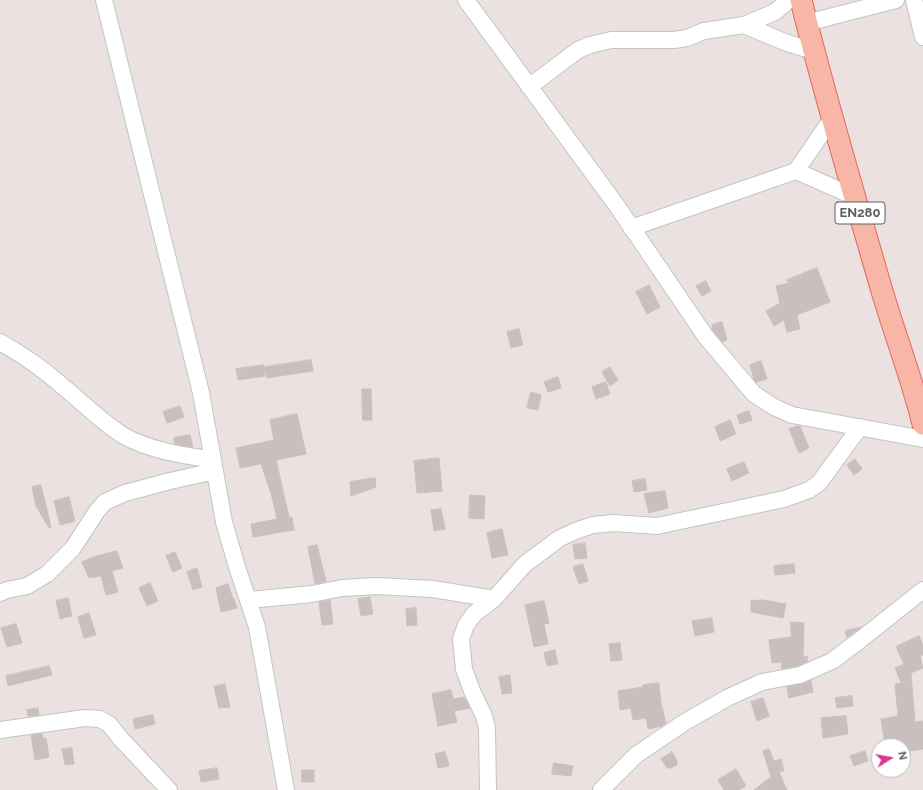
<!DOCTYPE html>
<style>
body{margin:0}
#map{position:relative;width:923px;height:790px;overflow:hidden;background:#eae1e0;font-family:Raleway,sans-serif}
canvas{display:block}
.north{position:absolute;left:871px;top:738px;width:40px;height:40px;box-sizing:border-box;background:#fff;border:1px solid #bdbfbf;border-radius:50%;rotate:79deg;font-size:11px;font-weight:700;line-height:16px;text-align:center;color:#59605f}
.north::after{content:'';display:block;margin:auto;width:14px;height:18px;background:#da3695;clip-path:polygon(50% 0,100% 100%,50% 72%,0 100%)}
</style>
<div id="map">
<canvas width="923" height="790"></canvas>
<div class="north">N</div>
</div>
<script>
const g = document.querySelector('canvas').getContext('2d');
g.lineJoin = 'round';
function fillPath(path, color) {
  g.fillStyle = color;
  g.fill(path, 'evenodd');
}
function stroke(path, color, width, dash) {
  g.strokeStyle = color;
  g.lineWidth = width;
  g.lineCap = dash ? 'butt' : 'round';
  g.setLineDash(dash || []);
  g.stroke(path);
}
function label(font, color, halo, rows, align = 'center') {
  g.font = font + ' Raleway,sans-serif';
  g.lineWidth = 3.5;
  g.setLineDash([]);
  g.textBaseline = 'middle';
  g.strokeStyle = halo;
  g.fillStyle = color;
  for (const [text, x, y, turn = 0] of rows) {
    g.save();
    g.translate(x, y);
    g.rotate((+turn || 0) * Math.PI / 180);
    g.textAlign = isNaN(turn) ? turn : align;
    if (halo) g.strokeText(text, 0, 0);
    g.fillText(text, 0, 0);
    g.restore();
  }
}
const building = new Path2D(`
 M 817,268 L 830,302 L 797,315 L 800,329 L 787,332 L 784,320 L 774,326 L 766,311 L 780,303 L 776,286 L 789,283 L 787,280 Z
 M 706,281 L 711,291 L 702,296 L 696,286 Z
 M 649,285 L 660,307 L 647,314 L 636,292 Z
 M 722,322 L 727,340 L 722,342 L 713,331 L 712,325 Z
 M 519,329 L 523,345 L 511,348 L 507,332 Z
 M 311,360 L 313,371 L 267,378 L 265,367 Z
 M 761,361 L 767,379 L 756,382 L 754,380 L 750,365 Z
 M 264,365 L 265,376 L 238,380 L 236,369 Z
 M 610,367 L 618,380 L 610,386 L 602,372 Z
 M 558,377 L 561,388 L 548,392 L 544,382 Z
 M 606,382 L 610,394 L 596,399 L 592,387 Z
 M 362,389 L 371,389 L 372,420 L 363,420 Z
 M 531,392 L 541,395 L 538,410 L 527,408 Z
 M 180,406 L 184,417 L 167,423 L 163,412 Z
 M 749,411 L 752,420 L 740,424 L 737,415 Z
 M 297,414 L 306,454 L 276,460 L 289,517 L 292,517 L 294,530 L 253,537 L 251,524 L 277,519 L 271,493 L 261,464 L 240,468 L 236,448 L 274,440 L 270,420 Z
 M 730,420 L 736,434 L 720,441 L 715,427 Z
 M 797,426 L 800,426 L 809,448 L 799,453 L 789,429 Z
 M 190,435 L 193,447 L 175,444 L 174,438 Z
 M 439,458 L 442,491 L 417,493 L 414,461 Z
 M 855,459 L 862,469 L 854,475 L 847,465 Z
 M 744,462 L 749,473 L 732,481 L 727,469 Z
 M 375,478 L 376,487 L 351,496 L 350,482 Z
 M 645,479 L 647,490 L 634,492 L 632,481 Z
 M 41,485 L 51,527 L 49,528 L 36,506 L 32,487 Z
 M 665,491 L 668,508 L 649,513 L 644,494 Z
 M 470,495 L 485,496 L 484,519 L 469,518 Z
 M 69,497 L 75,521 L 60,525 L 54,501 Z
 M 441,509 L 445,529 L 434,531 L 431,510 Z
 M 502,529 L 508,555 L 492,558 L 487,533 Z
 M 585,543 L 587,558 L 575,559 L 573,545 Z
 M 317,545 L 326,581 L 315,584 L 308,547 Z
 M 117,551 L 123,568 L 112,571 L 118,592 L 106,595 L 101,576 L 89,578 L 82,562 L 93,557 Z
 M 175,552 L 182,568 L 173,572 L 166,556 Z
 M 583,564 L 588,581 L 579,584 L 573,567 Z
 M 794,564 L 795,573 L 775,575 L 774,566 Z
 M 197,568 L 202,587 L 193,590 L 187,572 Z
 M 150,583 L 158,601 L 147,606 L 139,588 Z
 M 228,584 L 233,599 L 234,599 L 237,608 L 221,612 L 216,588 Z
 M 370,597 L 373,614 L 361,616 L 358,599 Z
 M 68,598 L 72,616 L 60,619 L 56,601 Z
 M 330,600 L 333,624 L 322,625 L 319,602 Z
 M 763,600 L 786,604 L 783,618 L 751,612 L 751,601 Z
 M 544,601 L 549,623 L 544,624 L 548,644 L 534,647 L 525,605 Z
 M 416,608 L 417,625 L 407,626 L 406,609 Z
 M 89,613 L 96,635 L 84,638 L 78,617 Z
 M 712,618 L 714,632 L 695,636 L 692,621 Z
 M 791,622 L 804,623 L 803,657 L 807,656 L 808,661 L 797,666 L 782,669 L 781,662 L 772,663 L 769,640 L 791,637 Z
 M 16,624 L 22,643 L 7,647 L 1,628 Z
 M 862,627 L 854,632 L 847,638 L 845,631 Z
 M 919,636 L 923,645 L 923,655 L 920,656 L 923,668 L 911,673 L 915,722 L 923,721 L 923,749 L 903,752 L 903,746 L 885,746 L 881,719 L 898,716 L 895,684 L 901,683 L 895,668 L 904,664 L 896,647 Z
 M 620,643 L 622,660 L 611,661 L 609,644 Z
 M 555,650 L 558,664 L 547,666 L 544,653 Z
 M 49,666 L 52,675 L 8,686 L 6,676 Z
 M 510,675 L 512,693 L 502,694 L 499,677 Z
 M 811,681 L 813,692 L 789,698 L 787,687 L 802,684 Z
 M 659,683 L 661,703 L 666,723 L 662,726 L 648,729 L 646,718 L 633,720 L 631,708 L 620,710 L 618,691 L 643,687 L 643,685 Z
 M 225,684 L 230,707 L 219,708 L 214,687 Z
 M 451,690 L 453,699 L 464,697 L 470,708 L 454,711 L 457,722 L 438,726 L 432,694 Z
 M 852,696 L 853,706 L 837,708 L 835,698 Z
 M 763,698 L 769,716 L 757,721 L 751,702 Z
 M 38,708 L 39,715 L 28,716 L 27,710 Z
 M 153,715 L 155,724 L 135,729 L 133,719 Z
 M 846,716 L 848,734 L 823,738 L 821,718 Z
 M 42,734 L 43,739 L 46,738 L 49,757 L 35,760 L 31,735 Z
 M 72,748 L 74,764 L 65,765 L 62,749 Z
 M 769,749 L 774,761 L 781,759 L 784,771 L 779,772 L 787,790 L 754,790 L 771,777 L 763,751 Z
 M 865,751 L 868,761 L 854,766 L 850,756 Z
 M 445,752 L 449,766 L 438,768 L 435,754 Z
 M 672,752 L 677,761 L 677,765 L 671,768 L 667,768 L 661,759 Z
 M 554,763 L 573,766 L 571,776 L 552,774 Z
 M 217,768 L 219,779 L 201,782 L 199,771 Z
 M 736,769 L 746,786 L 739,790 L 724,790 L 718,780 Z
 M 302,770 L 314,770 L 314,782 L 302,782 Z`);
fillPath(building, '#c8bfbe');
stroke(building, '#cebfbf', 1);
const minor = new Path2D(`
 M 104,0 L 201,393 L 224,522 L 237,567 L 257,627 L 286,790
 M 466,0 L 617,206 L 706,337 L 754,394 L 774,407 L 792,415 L 923,439
 M 914,0 L 923,37
 M 806,23 L 896,0
 M 744,25 L 787,43 L 814,51
 M 529,87 L 578,50 L 590,45 L 611,40 L 674,40 L 687,38 L 704,31 L 744,25 L 775,12 L 789,0
 M 796,171 L 855,197
 M 631,228 L 796,171 L 833,117
 M 0,342 C 21,354 42,368 60,384 C 81,401 101,422 124,436 C 152,451 182,455 213,460
 M 0,593 L 7,590 L 27,586 L 47,574 L 73,548 L 97,511 L 105,502 L 125,493 L 170,481 L 215,471
 M 249,600 L 312,594 L 342,588 L 377,586 L 433,589 L 494,599
 M 0,730 L 85,718 L 100,719 L 109,724 L 120,738 L 169,790
 M 488,790 L 487,728 L 484,716 L 472,691 L 464,669 L 461,639 L 466,625 L 474,614 L 494,599 L 525,564 L 560,538 L 578,530 L 593,525 L 613,523 L 657,526 L 784,499 L 809,490 L 819,483 L 860,427
 M 601,790 L 636,755 L 685,722 L 727,698 L 762,682 L 800,675 L 832,661 L 860,640 L 923,590`);
const major = new Path2D(`
 M 801,0 C 825,98 854,194 882,291 C 895,335 912,379 923,424`);
stroke(minor, '#bfc6c5', 18);
stroke(major, '#e5675e', 23);
stroke(minor, '#fff', 16);
stroke(major, '#f8b6a7', 21);
for (const [x, y, w] of [
 [860,213,50]
]) {
  const box = new Path2D();
  box.roundRect(x - w / 2, y - 11, w, 22, 3);
  g.fillStyle = '#fff';
  g.fill(box);
  stroke(box, '#59605f', 1);
}
label('bold 13px', '#59605f', null, [
 ["EN280",860,213]
]);
</script>
